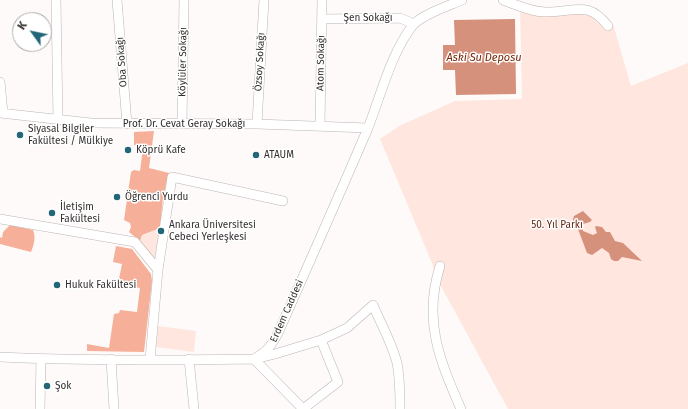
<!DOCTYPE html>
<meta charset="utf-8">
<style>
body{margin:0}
#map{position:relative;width:688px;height:409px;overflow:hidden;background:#fefaf9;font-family:"Fira Sans",sans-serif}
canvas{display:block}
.north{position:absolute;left:12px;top:12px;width:40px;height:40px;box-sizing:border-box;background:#fff;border:1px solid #adacab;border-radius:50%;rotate:303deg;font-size:11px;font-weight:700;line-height:16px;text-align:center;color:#322f2e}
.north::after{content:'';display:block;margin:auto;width:14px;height:18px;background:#236678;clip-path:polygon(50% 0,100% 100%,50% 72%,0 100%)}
</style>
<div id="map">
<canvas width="688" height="409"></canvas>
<div class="north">K</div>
</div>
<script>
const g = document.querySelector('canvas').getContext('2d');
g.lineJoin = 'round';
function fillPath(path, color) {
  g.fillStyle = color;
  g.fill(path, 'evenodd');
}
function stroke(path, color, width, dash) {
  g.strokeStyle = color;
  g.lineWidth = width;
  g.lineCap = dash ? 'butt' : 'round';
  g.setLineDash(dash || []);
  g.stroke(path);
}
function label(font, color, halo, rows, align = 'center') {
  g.font = font + ' "Fira Sans",sans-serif';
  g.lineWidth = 3;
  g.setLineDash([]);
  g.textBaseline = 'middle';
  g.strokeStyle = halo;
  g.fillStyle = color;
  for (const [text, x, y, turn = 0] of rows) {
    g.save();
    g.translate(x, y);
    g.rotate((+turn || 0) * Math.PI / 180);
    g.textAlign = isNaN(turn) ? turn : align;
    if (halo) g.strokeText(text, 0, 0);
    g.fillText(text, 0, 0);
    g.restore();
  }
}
fillPath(new Path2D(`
 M 584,5 L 595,9 L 608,26 L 613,24 L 631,86 L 688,63 L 688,409 L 508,409 L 436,277 L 432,263 L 380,139 L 399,126 L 455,101 L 522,99 L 520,6 L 547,12 Z
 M 160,228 L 160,232 L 155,260 L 140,241 L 142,235 Z
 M 158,326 L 196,331 L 194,352 L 156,347 Z`), '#ffe6de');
fillPath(new Path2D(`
 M 154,131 L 149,168 L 169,173 L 163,197 L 160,228 L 142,235 L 140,241 L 129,232 L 131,227 L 130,223 L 124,220 L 131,172 L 134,170 L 140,171 L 143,148 L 134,145 L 134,132 Z
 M 10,225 L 33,230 C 36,237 34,245 31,252 L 0,244 L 0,237 L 2,238 L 3,232 Z
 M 116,246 L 132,249 L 151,274 L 152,281 L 144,352 L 87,351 L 87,344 L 109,348 L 114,314 L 119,313 L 120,310 L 137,312 L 140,288 L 124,285 L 123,280 L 119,279 L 122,264 L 113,262 Z`), '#f6af98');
fillPath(new Path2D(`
 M 515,19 L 516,94 L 456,95 L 455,70 L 443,70 L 443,45 L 455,45 L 454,20 Z
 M 583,211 L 592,220 L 590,222 L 583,224 L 582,227 L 583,231 L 593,235 L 597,233 L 595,227 L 596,226 L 602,227 L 606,232 L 610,232 L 615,241 L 623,243 L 642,261 L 622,257 L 618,261 L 614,261 L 611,259 L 609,253 L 602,248 L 592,255 L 587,253 L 578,229 L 571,226 L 574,216 Z`), '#d5917b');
const minor = new Path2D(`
 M 56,0 L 58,120
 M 117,0 L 127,124
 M 503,0 C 516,5 532,12 546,12 C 576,12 588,0 608,26
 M 322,19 L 400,18 L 414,24
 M 0,82 L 3,113
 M 0,113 L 91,123 L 257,124 L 368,128
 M 182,123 L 184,0
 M 257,124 L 264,0
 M 320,126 L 322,0
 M 0,219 L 135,242 L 158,270
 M 440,266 C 423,320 439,359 461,409
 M 0,357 C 85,361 170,360 254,359 C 268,351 272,345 279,331 C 309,263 339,196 368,128 C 381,95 391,53 413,25 C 423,14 448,6 462,0
 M 259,358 L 275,354 L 321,340 L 347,328 L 373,305 C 381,324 392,343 397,363 C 400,378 400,394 400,409
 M 111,359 L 114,409
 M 150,359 L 158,270 L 172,177 L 283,201
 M 189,359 L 194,409
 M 254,359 L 303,409
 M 40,409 L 41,359
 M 303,409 L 338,382 L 321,340`);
stroke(minor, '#bcb5b3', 10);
stroke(minor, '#fff', 9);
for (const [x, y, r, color] of [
 [20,135,4,"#236678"],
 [128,150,4,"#236678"],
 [256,155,4,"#236678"],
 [117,197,4,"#236678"],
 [52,213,4,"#236678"],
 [161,231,4,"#236678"],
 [57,285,4,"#236678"],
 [47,386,4,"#236678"]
]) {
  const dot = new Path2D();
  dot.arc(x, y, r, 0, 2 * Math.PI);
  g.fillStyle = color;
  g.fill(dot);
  stroke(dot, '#fff', 1.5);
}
label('10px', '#322f2e', '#fff', [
 ["Şen Sokağı",368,18],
 ["Oba Sokağı",122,62,-94],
 ["Köylüler Sokağı",183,62,-89],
 ["Özsoy Sokağı",260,62,-87],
 ["Atom Sokağı",321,63,-89],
 ["Prof. Dr. Cevat Geray Sokağı",184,124],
 ["Erdem Caddesi",287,311,-66]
]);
label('10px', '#322f2e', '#fff', [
 ["Siyasal Bilgiler",28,129],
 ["Fakültesi / Mülkiye",28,141],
 ["Köprü Kafe",136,150],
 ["ATAUM",264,155],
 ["Öğrenci Yurdu",125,197],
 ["İletişim",60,207],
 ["Fakültesi",60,219],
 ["Ankara Üniversitesi",169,225],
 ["Cebeci Yerleşkesi",169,237],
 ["Hukuk Fakültesi",65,285],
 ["Şok",55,386]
], 'left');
label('10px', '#642611', '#fff', [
 ["50. Yıl Parkı",557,225]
]);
label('italic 11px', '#752505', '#fff', [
 ["Aski Su Deposu",484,58]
]);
</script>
